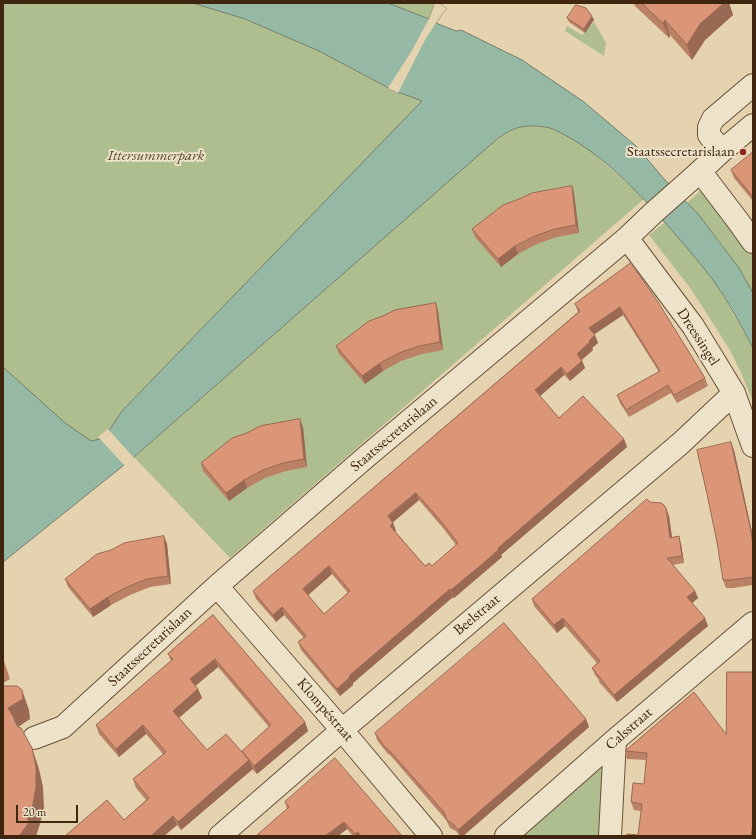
<!DOCTYPE html>
<meta charset="utf-8">
<style>
body{margin:0}
#map{position:relative;width:756px;height:839px;overflow:hidden;background:#e4d3ae;font-family:"EB Garamond",serif}
canvas{display:block}
.frame{position:absolute;inset:0;border:4px solid #40260f;pointer-events:none}
.scale{position:absolute;left:16px;top:805px;width:62px;height:18px;box-sizing:border-box;border:2px solid #40260f;border-top:0;padding-left:5px;font-size:12px;line-height:14px;white-space:nowrap;color:#40260f;-webkit-text-stroke:3px #ede2ca;paint-order:stroke}
</style>
<div id="map">
<canvas width="756" height="839"></canvas>
<div class="frame"></div>
<div class="scale">20 m</div>
</div>
<script>
const g = document.querySelector('canvas').getContext('2d');
g.lineJoin = 'round';
function fillPath(path, color) {
  g.fillStyle = color;
  g.fill(path, 'evenodd');
}
function stroke(path, color, width, dash) {
  g.strokeStyle = color;
  g.lineWidth = width;
  g.lineCap = dash ? 'butt' : 'round';
  g.setLineDash(dash || []);
  g.stroke(path);
}
function label(font, color, halo, rows, align = 'center') {
  g.font = font + ' "EB Garamond",serif';
  g.lineWidth = 4;
  g.setLineDash([]);
  g.textBaseline = 'middle';
  g.strokeStyle = halo;
  g.fillStyle = color;
  for (const [text, x, y, turn = 0] of rows) {
    g.save();
    g.translate(x, y);
    g.rotate((+turn || 0) * Math.PI / 180);
    g.textAlign = isNaN(turn) ? turn : align;
    if (halo) g.strokeText(text, 0, 0);
    g.fillText(text, 0, 0);
    g.restore();
  }
}
fillPath(new Path2D(`
 M 3,3 L 193,3 L 245,19 L 319,51 L 397,93 L 401,93 L 423,101 L 122,411 L 109,431 L 10,556 L 3,562 Z
 M 388,3 L 435,3 L 429,19 Z
 M 594,22 L 606,43 L 604,56 L 565,31 L 567,26 L 582,35 Z
 M 529,126 L 547,127 L 564,134 L 585,146 L 634,189 L 644,199 L 230,558 L 134,457 L 497,139 C 509,130 514,128 529,126 Z
 M 705,187 L 753,249 L 753,293 C 735,261 713,229 687,203 Z
 M 665,222 L 685,245 L 714,281 L 740,325 L 753,348 L 753,402 L 742,375 L 730,350 L 691,289 L 649,235 Z
 M 604,765 L 600,836 L 522,836 Z`), '#afbe8f');
const water = new Path2D(`
 M 193,3 L 388,3 L 429,19 L 435,3 L 439,3 L 447,9 L 442,14 L 436,23 L 456,31 L 461,30 L 522,60 L 584,102 L 636,146 L 665,180 L 699,215 L 739,268 L 753,293 L 753,348 C 741,325 728,301 713,280 C 696,258 679,238 660,217 C 634,188 606,159 572,139 C 564,135 554,128 545,127 C 524,124 513,127 497,139 L 134,457 L 3,562 L 3,367 L 64,422 L 91,441 L 100,439 L 109,431 L 122,411 L 422,101 L 401,93 L 398,93 L 319,51 L 245,19 Z`);
fillPath(water, '#96b9a6');
stroke(water, '#747e6a', 1);
fillPath(new Path2D(`
 M 435,3 L 439,3 L 447,9 L 442,14 L 426,38 L 398,93 L 388,88 L 411,52 L 429,19 Z
 M 108,429 L 135,459 L 125,466 L 98,437 Z`), '#e4d3ae');
const minor = new Path2D(`
 M 722,151 L 709,135 L 709,127 L 713,119 L 753,85
 M 700,171 L 738,221 L 753,242
 M 627,238 L 693,326 L 734,393 L 753,446
 M 217,586 L 342,730 L 431,836
 M 34,738 L 63,727 L 217,586 L 366,457 L 627,238 L 652,214 L 696,175 L 722,151 L 753,125
 M 220,836 L 342,730 L 681,443 L 734,393
 M 506,836 L 615,740 L 753,623
 M 610,836 L 615,740`);
stroke(minor, '#695137', 24);
stroke(minor, '#ede2ca', 22);
fillPath(new Path2D(`
 M 634,3 L 729,3 L 733,15 L 705,40 L 692,60 L 670,35 L 669,38 L 635,6 Z
 M 567,18 L 594,20 L 585,33 L 569,22 Z
 M 753,152 L 753,201 L 734,178 L 731,170 Z
 M 572,186 L 574,194 L 579,233 L 557,237 L 537,244 L 518,254 L 501,267 L 475,237 L 472,229 Z
 M 631,263 L 705,378 L 708,386 L 677,403 L 671,393 L 629,417 L 620,403 L 617,395 L 659,372 L 623,315 L 594,334 L 598,343 L 592,348 L 593,350 L 582,360 L 585,368 L 570,381 L 564,375 L 540,396 L 559,418 L 624,439 L 627,447 L 501,555 L 502,557 L 488,569 L 454,598 L 453,597 L 353,683 L 353,685 L 340,696 L 301,650 L 298,642 L 304,638 L 284,615 L 276,622 L 256,599 L 253,591 L 578,312 L 575,304 ZM 419,500 L 443,528 L 456,545 L 432,566 L 425,566 L 395,531 L 396,531 L 393,522 ZM 332,574 L 348,593 L 324,614 L 308,595 Z
 M 438,311 L 443,350 L 422,354 L 401,361 L 383,371 L 365,384 L 339,354 L 336,346 Z
 M 303,427 L 307,467 L 286,471 L 265,478 L 247,488 L 229,501 L 203,471 L 201,463 Z
 M 734,450 L 753,537 L 753,585 L 733,588 L 726,588 L 723,580 Z
 M 650,502 L 666,508 L 669,516 L 672,537 L 681,544 L 684,563 L 673,565 L 695,591 L 698,598 L 692,603 L 708,626 L 617,702 L 599,682 L 599,680 L 595,675 L 592,668 L 597,663 L 565,626 L 557,633 L 534,606 L 532,599 Z
 M 164,536 L 167,544 L 171,584 L 150,587 L 130,595 L 111,605 L 93,617 L 68,587 L 65,579 Z
 M 213,615 L 305,722 L 308,731 L 257,774 L 252,769 L 181,830 L 177,825 L 164,836 L 65,836 L 124,820 L 146,800 L 136,788 L 133,779 L 163,754 L 146,734 L 119,757 L 99,734 L 96,725 L 171,661 L 168,654 ZM 218,667 L 269,727 L 242,752 L 207,750 L 179,718 L 202,698 L 198,689 L 195,686 Z
 M 3,658 L 10,679 L 3,683 Z
 M 694,692 L 753,836 L 638,835 L 641,811 L 634,810 L 631,802 L 644,784 L 646,760 L 627,759 L 625,751 Z
 M 586,719 L 589,727 L 463,836 L 460,836 L 456,831 L 450,828 L 446,820 L 391,756 L 387,753 L 377,740 L 375,733 Z
 M 285,802 L 402,836 L 353,836 L 347,829 L 338,836 L 256,836 L 287,809 Z`), '#bb8165');
fillPath(new Path2D(`
 M 722,3 L 729,3 L 733,15 L 705,40 L 692,60 L 687,45 L 700,24 Z
 M 592,16 L 594,20 L 585,33 L 584,29 Z
 M 665,20 L 670,35 L 669,38 L 663,23 Z
 M 572,186 L 574,194 L 579,233 L 576,225 Z
 M 515,246 L 518,254 L 501,267 L 498,259 Z
 M 436,303 L 438,311 L 443,350 L 440,342 Z
 M 620,307 L 623,315 L 592,336 L 589,328 Z
 M 595,335 L 598,343 L 592,348 L 593,350 L 579,362 L 577,354 L 589,341 Z
 M 582,361 L 585,368 L 570,381 L 567,374 Z
 M 380,363 L 383,371 L 365,384 L 362,376 Z
 M 561,367 L 564,375 L 538,398 L 535,390 Z
 M 300,419 L 303,427 L 307,467 L 304,459 Z
 M 624,439 L 627,447 L 501,555 L 502,557 L 454,598 L 451,590 L 498,548 Z
 M 731,442 L 734,450 L 753,537 L 753,546 Z
 M 244,480 L 247,488 L 229,501 L 226,493 Z
 M 416,493 L 419,500 L 391,524 L 388,516 Z
 M 666,508 L 669,516 L 673,545 L 670,538 Z
 M 393,523 L 396,531 L 393,533 L 390,526 Z
 M 164,536 L 167,544 L 171,584 L 168,576 Z
 M 679,536 L 681,544 L 684,563 L 682,556 Z
 M 329,566 L 332,574 L 306,597 L 303,589 Z
 M 450,589 L 453,597 L 353,683 L 353,685 L 340,696 L 337,689 L 349,676 Z
 M 695,591 L 698,598 L 690,605 L 687,597 Z
 M 108,597 L 111,605 L 93,617 L 90,609 Z
 M 282,607 L 284,615 L 276,622 L 273,615 Z
 M 563,618 L 565,626 L 557,633 L 554,625 Z
 M 705,618 L 708,626 L 617,702 L 614,695 Z
 M 215,659 L 218,667 L 193,688 L 190,679 Z
 M 198,689 L 202,698 L 176,720 L 173,711 Z
 M 22,690 L 29,710 L 30,719 L 18,727 L 8,708 Z
 M 586,719 L 589,727 L 463,836 L 460,836 L 458,830 Z
 M 305,722 L 308,731 L 257,774 L 254,766 Z
 M 143,725 L 146,734 L 119,757 L 116,749 Z
 M 32,748 L 39,769 L 43,787 L 44,808 L 40,824 L 36,836 L 18,836 L 27,819 Z
 M 249,760 L 253,769 L 181,830 L 178,822 Z
 M 173,816 L 177,825 L 164,836 L 151,836 Z
 M 344,822 L 347,829 L 338,836 L 325,836 Z
 M 753,824 L 753,836 L 751,836 Z
 M 358,832 L 359,836 L 356,836 L 355,834 Z`), '#996953');
const building = new Path2D(`
 M 642,3 L 724,3 L 700,24 L 687,45 L 665,20 L 663,23 Z
 M 576,5 L 586,8 L 592,16 L 584,29 L 567,18 Z
 M 753,152 L 753,197 L 731,170 Z
 M 572,186 L 576,225 L 555,229 L 535,236 L 515,246 L 498,259 L 472,229 L 503,205 L 519,199 L 532,193 Z
 M 631,263 L 658,302 L 705,378 L 674,395 L 668,385 L 626,410 L 617,395 L 660,371 L 620,307 L 589,328 L 595,335 L 589,341 L 590,342 L 577,354 L 582,361 L 567,374 L 561,367 L 535,390 L 559,418 L 583,396 L 624,439 L 498,548 L 499,549 L 486,561 L 451,590 L 450,589 L 349,676 L 350,677 L 337,689 L 298,642 L 306,636 L 282,607 L 273,615 L 253,591 L 580,311 L 575,304 ZM 416,493 L 440,520 L 458,543 L 432,566 L 429,563 L 425,566 L 390,526 L 393,523 L 388,516 ZM 329,566 L 350,591 L 324,614 L 303,589 Z
 M 436,303 L 440,342 L 419,346 L 399,353 L 380,363 L 362,376 L 336,346 L 369,321 L 383,316 L 395,310 Z
 M 300,419 L 304,459 L 283,463 L 263,470 L 244,480 L 226,493 L 201,463 L 232,438 L 247,433 L 260,426 Z
 M 731,442 L 751,531 L 753,546 L 753,577 L 730,580 L 723,580 L 717,542 L 707,494 L 697,450 Z
 M 647,499 L 650,502 L 661,503 L 664,505 L 666,508 L 670,538 L 679,536 L 682,556 L 667,558 L 695,591 L 687,597 L 705,618 L 614,695 L 597,674 L 592,668 L 600,661 L 563,618 L 554,625 L 532,599 L 608,533 Z
 M 164,536 L 168,576 L 147,579 L 127,587 L 108,597 L 90,609 L 65,579 L 97,554 L 111,550 L 124,543 Z
 M 213,615 L 305,722 L 254,766 L 242,751 L 271,725 L 215,659 L 190,679 L 198,689 L 173,711 L 207,750 L 226,734 L 249,760 L 178,822 L 173,816 L 151,836 L 65,836 L 107,800 L 124,820 L 149,798 L 133,779 L 166,752 L 143,725 L 116,749 L 96,725 L 173,659 L 168,654 Z
 M 504,623 L 586,719 L 458,830 L 453,824 L 447,820 L 444,812 L 388,749 L 384,746 L 375,733 Z
 M 727,672 L 753,672 L 753,824 L 751,836 L 626,836 L 627,834 L 638,835 L 642,804 L 631,802 L 632,793 L 633,783 L 644,784 L 647,753 L 625,751 L 694,692 L 726,734 Z
 M 3,686 L 17,686 L 22,690 L 23,699 L 8,708 L 14,718 L 15,722 L 18,727 L 21,728 L 26,737 L 32,748 L 36,767 L 36,787 L 33,804 L 27,819 L 30,821 L 20,835 L 18,836 L 3,836 Z
 M 335,758 L 402,836 L 361,836 L 358,832 L 355,834 L 344,822 L 325,836 L 256,836 L 289,807 L 285,802 Z`);
fillPath(building, '#da9676');
stroke(building, '#996953', 1);
for (const [x, y, r, color] of [
 [743,152,4,"#8f2418"]
]) {
  const dot = new Path2D();
  dot.arc(x, y, r, 0, 2 * Math.PI);
  g.fillStyle = color;
  g.fill(dot);
  stroke(dot, '#ede2ca', 1.5);
}
label('15px', '#40260f', '#ede2ca', [
 ["Staatssecretarislaan",735,152]
], 'right');
label('italic 15px', '#564429', '#ede2ca', [
 ["Ittersummerpark",156,156]
]);
label('15px', '#40260f', '#ede2ca', [
 ["Dreessingel",698,337,57],
 ["Staatssecretarislaan",394,434,-40],
 ["Beelstraat",477,615,-40],
 ["Staatssecretarislaan",150,647,-43],
 ["Klompéstraat",325,710,49],
 ["Calsstraat",629,729,-41]
]);
</script>
